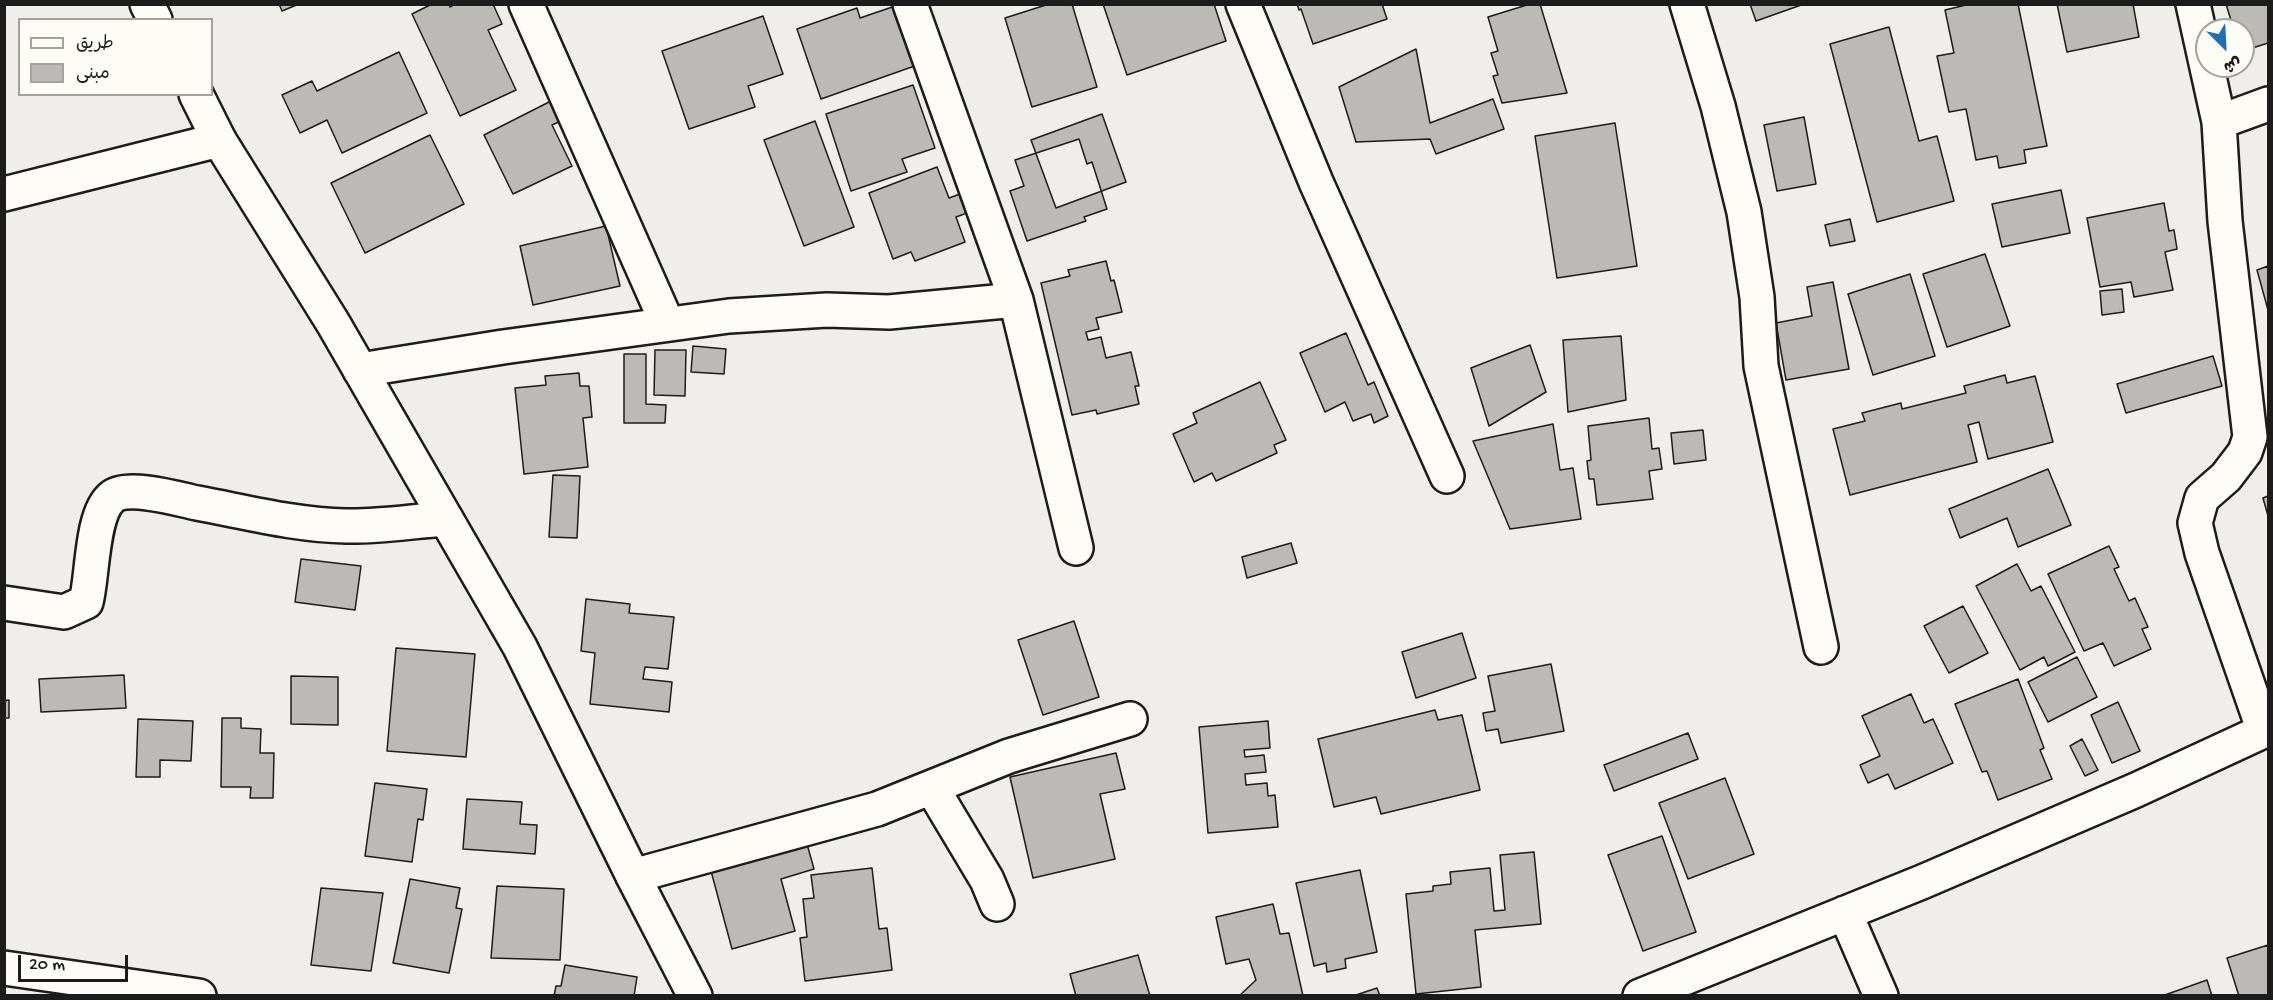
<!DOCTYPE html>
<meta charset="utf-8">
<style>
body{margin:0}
#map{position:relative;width:2273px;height:1000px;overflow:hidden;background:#f0eeea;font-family:"Gochi Hand","Playpen Sans Arabic",sans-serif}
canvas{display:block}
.frame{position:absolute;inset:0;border:6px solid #1c1c1c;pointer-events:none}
.legend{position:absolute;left:18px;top:18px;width:195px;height:78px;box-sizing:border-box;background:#fdfcf7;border:2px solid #a3a29f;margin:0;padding:8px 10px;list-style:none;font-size:18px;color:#1c1c1c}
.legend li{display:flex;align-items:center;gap:12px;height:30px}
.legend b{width:30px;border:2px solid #a3a29f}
.north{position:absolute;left:2195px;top:18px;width:60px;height:60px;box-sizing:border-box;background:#fdfcf7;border:2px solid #a3a29f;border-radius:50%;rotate:156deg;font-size:16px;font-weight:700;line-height:24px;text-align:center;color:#1c1c1c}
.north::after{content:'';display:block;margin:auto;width:21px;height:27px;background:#1f6fb2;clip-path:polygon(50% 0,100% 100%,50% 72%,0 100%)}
.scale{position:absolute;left:18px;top:955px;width:110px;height:27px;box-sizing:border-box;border:3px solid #1c1c1c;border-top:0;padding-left:8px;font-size:18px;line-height:21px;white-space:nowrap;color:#1c1c1c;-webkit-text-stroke:4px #fdfcf7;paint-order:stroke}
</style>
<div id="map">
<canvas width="2273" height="1000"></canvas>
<div class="frame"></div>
<ul class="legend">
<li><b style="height:8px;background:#fdfcf7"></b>طريق</li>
<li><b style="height:16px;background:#bbbab6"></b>مبنى</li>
</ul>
<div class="north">ش</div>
<div class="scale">20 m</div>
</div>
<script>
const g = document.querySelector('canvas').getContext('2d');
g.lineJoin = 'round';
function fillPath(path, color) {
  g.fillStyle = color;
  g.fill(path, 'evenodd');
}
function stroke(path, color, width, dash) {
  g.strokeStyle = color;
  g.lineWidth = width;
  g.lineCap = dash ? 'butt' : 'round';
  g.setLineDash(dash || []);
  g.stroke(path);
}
const building = new Path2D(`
 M 279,4 L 299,4 L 282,11 Z
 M 432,4 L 449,4 L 450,7 L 455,4 L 493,4 L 502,24 L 488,30 L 516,90 L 460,116 L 412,14 Z
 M 901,4 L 923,63 L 821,99 L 797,29 L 857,8 L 860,18 Z
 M 1049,4 L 1072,4 L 1097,87 L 1032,107 L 1005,18 Z
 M 1103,4 L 1214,4 L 1226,41 L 1127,75 Z
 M 1297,4 L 1382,4 L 1387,19 L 1313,44 L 1301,9 L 1299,10 Z
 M 1530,4 L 1540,4 L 1567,93 L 1502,103 L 1493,76 L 1498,75 L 1491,53 L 1498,51 L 1488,17 Z
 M 1750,4 L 1804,4 L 1756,21 Z
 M 1970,4 L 2018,4 L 2047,146 L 2024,150 L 2026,163 L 1999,168 L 1997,156 L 1976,160 L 1966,109 L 1949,112 L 1937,56 L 1954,53 L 1945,10 Z
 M 2057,4 L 2133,4 L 2139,37 L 2067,52 Z
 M 2226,4 L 2268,4 L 2268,43 L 2243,51 L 2243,30 L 2234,30 Z
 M 763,16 L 783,74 L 748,86 L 755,107 L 689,129 L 662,51 Z
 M 1889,27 L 1919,141 L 1937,136 L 1954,201 L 1877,222 L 1830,44 Z
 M 1416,49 L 1430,123 L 1493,99 L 1504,129 L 1436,154 L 1430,139 L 1356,142 L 1339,87 Z
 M 399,52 L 427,113 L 342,153 L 327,120 L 300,133 L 282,95 L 312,81 L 317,91 Z
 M 913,85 L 935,148 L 902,159 L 907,172 L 851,191 L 826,114 Z
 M 553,100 L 563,120 L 552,125 L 572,166 L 513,194 L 484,135 Z
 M 1102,114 L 1126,182 L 1056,208 L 1031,140 Z
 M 1804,117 L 1816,184 L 1777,191 L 1764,125 Z
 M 815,121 L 854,227 L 804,246 L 764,140 Z
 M 1615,123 L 1637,266 L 1557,278 L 1535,136 Z
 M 430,135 L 464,204 L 365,253 L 331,183 Z
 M 1079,139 L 1087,164 L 1092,162 L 1107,209 L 1084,217 L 1086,221 L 1027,241 L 1010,191 L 1024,186 L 1015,160 Z
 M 937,167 L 949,198 L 960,194 L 967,213 L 956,217 L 965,242 L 915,261 L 911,252 L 893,259 L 869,193 Z
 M 2061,190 L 2070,233 L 2002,247 L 1992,204 Z
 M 2164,203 L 2169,231 L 2174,230 L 2177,249 L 2165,252 L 2173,290 L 2134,297 L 2131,282 L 2100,287 L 2087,218 Z
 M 1850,219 L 1855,241 L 1830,246 L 1825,225 Z
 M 606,226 L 620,286 L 533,305 L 520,246 Z
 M 1985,254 L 2010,326 L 1947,347 L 1923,274 Z
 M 1106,261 L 1111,281 L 1114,280 L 1122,312 L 1096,318 L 1099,329 L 1086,332 L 1088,340 L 1101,337 L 1106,358 L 1131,352 L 1139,386 L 1135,386 L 1139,404 L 1097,414 L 1096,410 L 1072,415 L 1041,283 L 1070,276 L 1068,270 Z
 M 2268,266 L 2268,310 L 2257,270 Z
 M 1910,274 L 1935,356 L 1873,375 L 1848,294 Z
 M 1833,282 L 1849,369 L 1786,380 L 1776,323 L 1812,316 L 1807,287 Z
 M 2122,289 L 2124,312 L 2102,315 L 2100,291 Z
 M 1346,333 L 1368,385 L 1374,382 L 1388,416 L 1374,423 L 1371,414 L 1353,421 L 1345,402 L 1325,412 L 1300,353 Z
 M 1621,336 L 1626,400 L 1568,412 L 1563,340 Z
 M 1530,345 L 1546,392 L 1489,426 L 1471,368 Z
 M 693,346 L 726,349 L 724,374 L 691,372 Z
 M 655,350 L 686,350 L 685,396 L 654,395 Z
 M 624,354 L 646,354 L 646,404 L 666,405 L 665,423 L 624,423 Z
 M 2213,356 L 2222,386 L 2126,413 L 2117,384 Z
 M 579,373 L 580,386 L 589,386 L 592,417 L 583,418 L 588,467 L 524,474 L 515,388 L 546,385 L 545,376 Z
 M 2005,375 L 2007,383 L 2035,376 L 2053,442 L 1988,459 L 1979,422 L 1968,425 L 1977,462 L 1850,495 L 1833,429 L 1865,421 L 1862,413 L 1901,403 L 1902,409 L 1966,393 L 1964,386 Z
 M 1260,382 L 1286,440 L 1274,445 L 1277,453 L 1216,481 L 1212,473 L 1194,482 L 1173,434 L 1197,423 L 1193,413 Z
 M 1649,418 L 1652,449 L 1659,448 L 1662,469 L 1649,471 L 1653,499 L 1597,505 L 1594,479 L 1589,479 L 1587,461 L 1591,460 L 1588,426 Z
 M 1553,424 L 1560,470 L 1573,468 L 1581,519 L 1510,529 L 1473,441 Z
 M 1703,430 L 1706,460 L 1674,464 L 1671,433 Z
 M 2048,469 L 2071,525 L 2018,547 L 2007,518 L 1960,538 L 1949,509 Z
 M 553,475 L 580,476 L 577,538 L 549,537 Z
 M 2268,496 L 2268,516 L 2263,498 Z
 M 1291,543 L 1297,563 L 1247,578 L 1242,557 Z
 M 2109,546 L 2119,567 L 2114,569 L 2129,601 L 2135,598 L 2148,627 L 2142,629 L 2151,649 L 2114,666 L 2103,643 L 2084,651 L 2048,574 Z
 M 301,559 L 361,566 L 355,610 L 295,602 Z
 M 2017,564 L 2031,591 L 2041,586 L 2075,652 L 2048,666 L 2044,657 L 2020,670 L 1976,586 Z
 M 586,599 L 630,604 L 629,613 L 674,617 L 668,669 L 645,667 L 643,679 L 672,682 L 669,712 L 590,704 L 595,653 L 581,651 Z
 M 1963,606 L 1988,653 L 1949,673 L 1924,626 Z
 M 1074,621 L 1099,697 L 1043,715 L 1018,640 Z
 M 1462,633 L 1476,678 L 1416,698 L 1402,652 Z
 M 396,648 L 475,654 L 466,757 L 387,751 Z
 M 2077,657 L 2097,697 L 2048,722 L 2028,682 Z
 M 1551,664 L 1564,731 L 1501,743 L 1498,729 L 1486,731 L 1483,713 L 1495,711 L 1488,676 Z
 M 124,675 L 126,708 L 41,712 L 39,679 Z
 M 291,676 L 338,677 L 338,725 L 291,724 Z
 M 2018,679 L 2044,748 L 2040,750 L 2052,779 L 1998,800 L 1987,771 L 1982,772 L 1955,704 Z
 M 1911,694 L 1924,723 L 1933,719 L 1953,763 L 1895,789 L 1888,774 L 1868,783 L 1860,765 L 1880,756 L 1862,716 Z
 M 9,700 L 9,718 L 4,718 L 4,701 Z
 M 2118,702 L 2140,751 L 2112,763 L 2091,715 Z
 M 1435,710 L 1438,720 L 1462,715 L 1480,790 L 1381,814 L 1376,797 L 1334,807 L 1318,739 Z
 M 222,718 L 241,718 L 241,728 L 261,729 L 260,753 L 274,753 L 273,798 L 250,798 L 251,787 L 221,787 Z
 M 138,719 L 193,721 L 191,761 L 160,760 L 160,777 L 136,777 Z
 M 1268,721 L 1270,748 L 1244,750 L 1245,757 L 1264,755 L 1266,772 L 1245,774 L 1246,785 L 1267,783 L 1268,796 L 1275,795 L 1278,827 L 1208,833 L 1199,727 Z
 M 1688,733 L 1698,759 L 1614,791 L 1604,765 Z
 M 2082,739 L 2098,770 L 2085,776 L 2070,746 Z
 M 1116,753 L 1125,789 L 1100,794 L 1115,859 L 1033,878 L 1010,777 Z
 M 1725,778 L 1754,854 L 1688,879 L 1659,803 Z
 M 375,783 L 427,789 L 423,820 L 418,819 L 412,862 L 365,856 Z
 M 467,799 L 522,802 L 520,824 L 537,825 L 535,854 L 463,849 Z
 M 1662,836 L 1696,932 L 1643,951 L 1608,855 Z
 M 807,844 L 814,869 L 781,879 L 795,931 L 732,949 L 711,871 Z
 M 1534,852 L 1541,924 L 1475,930 L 1481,987 L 1416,994 L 1406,894 L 1433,891 L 1433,886 L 1451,884 L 1450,872 L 1490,868 L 1494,911 L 1505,910 L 1500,855 Z
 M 872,868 L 879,929 L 887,928 L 892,970 L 805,981 L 800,938 L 807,937 L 803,899 L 814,898 L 811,875 Z
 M 1360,870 L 1377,952 L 1345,959 L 1346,968 L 1327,972 L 1326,963 L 1314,966 L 1296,883 Z
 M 410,879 L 460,888 L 456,908 L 462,909 L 449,973 L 393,963 Z
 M 497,886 L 564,889 L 560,960 L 491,958 Z
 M 321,888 L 383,893 L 371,971 L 311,965 Z
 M 1273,904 L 1280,934 L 1289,933 L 1303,996 L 1239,996 L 1256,980 L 1249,959 L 1226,964 L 1216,917 Z
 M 2268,945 L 2268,996 L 2239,996 L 2227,958 Z
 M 1138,955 L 1150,996 L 1076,996 L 1070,974 Z
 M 565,965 L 637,977 L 634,996 L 554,996 L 556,986 L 561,986 Z
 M 2207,980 L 2212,996 L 2162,996 Z
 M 1377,988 L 1380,996 L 1353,996 Z`);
fillPath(building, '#bbbab6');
stroke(building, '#1c1c1c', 1.5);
const minor = new Path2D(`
 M 526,4 L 667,323
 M 910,4 L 1016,300 L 1076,548
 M 1243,4 L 1316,182 L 1447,476
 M 1687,4 L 1718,106 L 1744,212 L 1757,297 L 1761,366 L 1821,647
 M 2193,4 L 2219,122 L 2225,221 L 2250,437 L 2245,452 L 2226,477 L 2202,498 L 2195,523 L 2202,553 L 2264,731
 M 2219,122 L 2268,104
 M 4,194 L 219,140
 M 360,370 L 503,347 L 729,316 L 827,310 L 889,312 L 1016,300
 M 4,603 L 64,612 L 86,602 C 93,576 91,514 112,497 C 126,484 179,499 197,503 C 246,512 295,525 346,526 C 379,527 413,521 446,519
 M 932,788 L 987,880 L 997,904
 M 633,876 L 877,809 L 1009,756 L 1130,719
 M 1845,913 L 1881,996
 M 4,968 L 199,996
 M 1640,996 L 1922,882 L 2136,790 L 2268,729`);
const secondary = new Path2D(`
 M 147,4 L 155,20
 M 196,94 L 219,140 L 333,323 L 520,647 L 633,876 L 695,996`);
stroke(minor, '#1c1c1c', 38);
stroke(secondary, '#1c1c1c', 38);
stroke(minor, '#fdfcf7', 33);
stroke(secondary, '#fdfcf7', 33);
</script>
